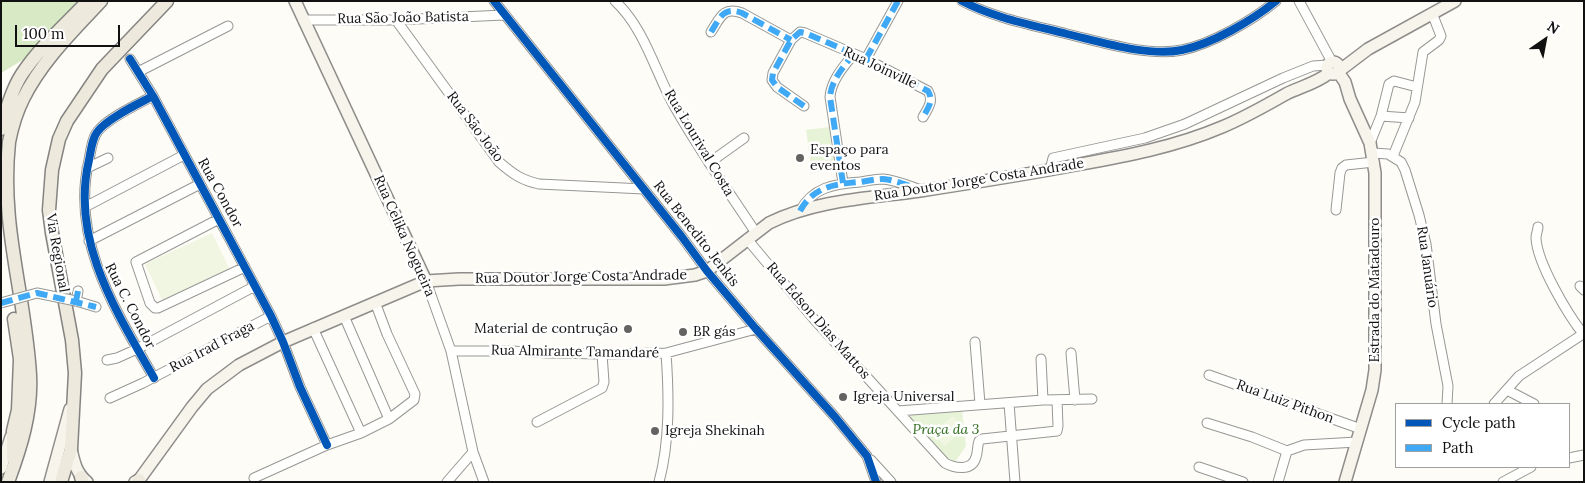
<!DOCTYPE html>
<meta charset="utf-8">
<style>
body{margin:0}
#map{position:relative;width:1585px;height:483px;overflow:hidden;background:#fdfcf7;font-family:Lora,serif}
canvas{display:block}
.frame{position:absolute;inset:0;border:2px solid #111;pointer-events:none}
.legend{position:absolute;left:1395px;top:403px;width:175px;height:65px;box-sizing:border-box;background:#fff;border:1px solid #a0a0a0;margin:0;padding:6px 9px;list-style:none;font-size:15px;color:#111}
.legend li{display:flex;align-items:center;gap:10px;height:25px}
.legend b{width:25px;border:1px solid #a0a0a0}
.north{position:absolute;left:1520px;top:15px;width:50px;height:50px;-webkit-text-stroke:4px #fff;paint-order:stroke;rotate:33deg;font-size:14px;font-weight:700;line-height:20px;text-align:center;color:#111}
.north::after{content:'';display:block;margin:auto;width:18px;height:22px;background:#111;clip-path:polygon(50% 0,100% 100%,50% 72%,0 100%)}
.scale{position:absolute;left:15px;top:25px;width:105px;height:22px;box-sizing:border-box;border:2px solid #111;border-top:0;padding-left:6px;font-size:15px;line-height:18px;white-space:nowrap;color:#111;-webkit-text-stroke:4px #fff;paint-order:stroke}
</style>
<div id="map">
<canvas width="1585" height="483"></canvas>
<div class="frame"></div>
<ul class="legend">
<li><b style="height:6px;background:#0057b8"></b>Cycle path</li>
<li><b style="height:6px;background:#3fa9f5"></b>Path</li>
</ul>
<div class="north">N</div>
<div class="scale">100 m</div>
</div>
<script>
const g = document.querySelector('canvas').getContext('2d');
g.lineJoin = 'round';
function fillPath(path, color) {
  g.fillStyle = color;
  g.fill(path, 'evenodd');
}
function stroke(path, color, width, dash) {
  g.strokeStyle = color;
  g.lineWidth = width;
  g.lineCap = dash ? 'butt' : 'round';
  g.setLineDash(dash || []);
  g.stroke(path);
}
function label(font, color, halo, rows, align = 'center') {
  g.font = font + ' Lora,serif';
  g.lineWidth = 5;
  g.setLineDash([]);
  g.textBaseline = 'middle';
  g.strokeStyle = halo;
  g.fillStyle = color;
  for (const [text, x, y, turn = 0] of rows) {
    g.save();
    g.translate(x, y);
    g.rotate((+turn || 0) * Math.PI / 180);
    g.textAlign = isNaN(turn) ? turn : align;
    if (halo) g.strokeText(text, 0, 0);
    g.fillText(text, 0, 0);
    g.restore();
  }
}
fillPath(new Path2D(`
 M 829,127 L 835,169 L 812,173 L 806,130 Z
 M 962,410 L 966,446 L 955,462 L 947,458 L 911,419 L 911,413 Z`), '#e7f3d7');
fillPath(new Path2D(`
 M 1,1 L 77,1 L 71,10 L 31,55 L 1,73 Z`), '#d8eac5');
fillPath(new Path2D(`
 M 212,233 L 230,270 L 163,302 L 145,264 Z
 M 953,416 L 964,430 L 944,446 L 933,432 Z`), '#f0f6e1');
const street = new Path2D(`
 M 494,1 L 682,237 L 707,271 L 756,329 L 835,417 L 867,456 L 876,482
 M 615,1 C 643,27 654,67 671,100 C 696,146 727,189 756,233
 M 962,1 C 994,18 1032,25 1067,34 C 1101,42 1148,57 1182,50 C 1212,44 1253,20 1276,1
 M 1299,1 L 1332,62
 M 303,20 L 396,20 L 504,15
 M 396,20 L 499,162 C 513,174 521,180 539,184 L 644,189
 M 711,32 C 720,18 723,6 742,13 L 791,40
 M 130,59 L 153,96 L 271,316 L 283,342 L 300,387 L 327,445
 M 866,59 L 898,1
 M 138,72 L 228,26
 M 153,96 C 138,104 108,118 98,131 C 92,138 91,150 89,160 C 70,240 116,311 154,378
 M 804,106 L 777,87 L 772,80 L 773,73 L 791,40 L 800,32 L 805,33 L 866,59 L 928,91 C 934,101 928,108 923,117
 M 1381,116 L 1389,84 L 1394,81 L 1417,87
 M 1370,143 L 1381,116 L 1409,118
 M 1373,153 L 1388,154 L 1401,162 L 1405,170 L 1419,215 L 1426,244 L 1436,324 L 1448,386 L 1447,404
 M 1393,156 L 1415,102 L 1423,52 L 1439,40 L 1441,36 L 1432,13
 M 709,163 L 744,138
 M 87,168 L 108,158
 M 1050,170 L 1053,158 L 1145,138 L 1185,124 L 1283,78 L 1313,66 L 1328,65
 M 843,183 L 830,97 C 831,81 843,67 853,55
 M 85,207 L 184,155
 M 1336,210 L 1340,173 L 1342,168 L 1346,165 L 1374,162
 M 800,211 C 813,187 834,184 860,182 C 867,181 875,179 883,179 C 896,180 909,186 921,190
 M 219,219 L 136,262 L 150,303 L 155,308 L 158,308 L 245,267
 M 1538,227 C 1538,230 1536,234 1536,238 C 1537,263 1568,315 1584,335
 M 747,239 L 813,318 L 945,463 C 954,468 972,472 976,457 C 978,452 977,446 979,441 L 982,439 L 1057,431 L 1058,426 L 1057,400
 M 89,241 L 200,184
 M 426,281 L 451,351 L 473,452 L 484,482
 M 1580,286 L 1584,290
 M 78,291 L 76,301 L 96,307
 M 344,316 L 389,419
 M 313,328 L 361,433
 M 975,342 L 980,404
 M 451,351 L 510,351 L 549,353 L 602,354 L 666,353 L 756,329
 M 1071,353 L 1075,400
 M 1041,359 L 1043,400
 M 107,360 L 117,358 L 137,349 L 255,286
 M 1209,375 L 1361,429
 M 1507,390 L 1534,404
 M 110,398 L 143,383 L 271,316
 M 1009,403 L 1015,482
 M 1494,404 L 1519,376 L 1583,334
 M 898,411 L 1043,400 L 1092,399
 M 537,422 L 602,388 L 604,382 L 602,354
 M 1207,423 L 1252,437 L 1287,451
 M 1569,458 L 1584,455
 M 871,460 L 891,482
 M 1199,467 L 1243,482
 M 254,478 L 327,445 L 361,433 L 389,419 L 414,400 L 415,394 L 387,334 L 375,302
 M 447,482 L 473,452
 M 659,482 C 670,441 669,395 666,353
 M 1278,482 L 1287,451 L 1304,445 L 1357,442
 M 1503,482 L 1531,467`);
const secondary = new Path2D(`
 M 295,1 L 426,281
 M1327 68a6 6 0 1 1 12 0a6 6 0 1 1-12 0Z
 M 1339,71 L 1368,49 L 1455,1
 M 1338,72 L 1345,82 L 1350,99 L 1370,143 L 1375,173 L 1375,370 L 1372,390 L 1345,482
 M 71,449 C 74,462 76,473 87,482
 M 1,468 L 11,437
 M 50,482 L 70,409
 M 135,482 L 139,480 L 192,407 L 207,389 L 239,365 L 283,342 L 426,281 L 459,279 L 664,279 L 695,275 L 707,271 L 769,223 C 815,200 870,198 920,191 C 972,183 1024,175 1076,165 C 1126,156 1175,147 1222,127 C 1244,118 1265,106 1286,94 C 1300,87 1317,83 1329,73`);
const primary = new Path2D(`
 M 1,129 C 6,111 12,89 22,74 C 40,47 65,25 88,1
 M 13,458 L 13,431 L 18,410 L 20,359 L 14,319
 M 81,477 L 83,482
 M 8,482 C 21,447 32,412 30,375 C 25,292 0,227 9,142 C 12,127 16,113 23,99 C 42,61 72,32 101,1
 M 61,482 L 71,449 L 75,373 L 72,340 L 52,233 L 49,210 L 52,170 L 59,139 L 67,121 L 102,69 L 167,1
 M 138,482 L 139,480`);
stroke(street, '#979795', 11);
stroke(secondary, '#8e8d8b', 14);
stroke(primary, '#858482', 15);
stroke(street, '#fffffe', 9);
stroke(secondary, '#f6f4eb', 11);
stroke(primary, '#ede9dc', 12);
const streetBridge = new Path2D(`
 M 1,303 L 37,293 L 76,301`);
stroke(streetBridge, '#979795', 11, []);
stroke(streetBridge, '#fffffe', 9);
stroke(new Path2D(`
 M 711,32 C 720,18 723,6 742,13 L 791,40
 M 866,59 L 898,1
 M 804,106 L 777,87 L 772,80 L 773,73 L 791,40 L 800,32 L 805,33 L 866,59 L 928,91 C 934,101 928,108 923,117
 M 843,183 L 830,97 C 831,81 843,67 853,55
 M 800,211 C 813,187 834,184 860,182 C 867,181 876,179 883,179 C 896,180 909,186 921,190
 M 76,301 L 78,291
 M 1,303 L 37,293 L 96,307`), '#3fa9f5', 6, [12, 6]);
stroke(new Path2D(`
 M 494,1 L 682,237 L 707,271 L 756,329 L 835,417 L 867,456 L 876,482
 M 962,1 C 994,18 1032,25 1067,34 C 1101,42 1148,57 1182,50 C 1212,44 1253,20 1276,1
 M 130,59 L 153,96 L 271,316 L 283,342 L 300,387 L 327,445
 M 153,96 C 138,104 108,118 98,131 C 92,138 91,150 89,160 C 70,240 116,311 154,378`), '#0057b8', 8);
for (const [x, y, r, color] of [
 [800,158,5,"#646362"],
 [628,329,5,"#646362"],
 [683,332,5,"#646362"],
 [843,397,5,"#646362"],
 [655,431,5,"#646362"]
]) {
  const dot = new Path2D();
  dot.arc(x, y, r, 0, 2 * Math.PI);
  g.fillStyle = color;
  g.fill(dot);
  stroke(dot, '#fff', 2);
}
label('14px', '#111', '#fff', [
 ["Rua São João Batista",403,18,-1],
 ["Rua Joinville",880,68,25],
 ["Rua São João",475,127,53],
 ["Rua Lourival Costa",699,143,59],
 ["Rua Doutor Jorge Costa Andrade",979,180,-9],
 ["Rua Condor",220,193,61],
 ["Rua Benedito Jenkis",696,234,52],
 ["Rua Celika Nogueira",404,236,66],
 ["Via Regional",57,253,80],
 ["Rua Januário",1427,267,82],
 ["Rua Doutor Jorge Costa Andrade",581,277,-1],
 ["Estrada do Matadouro",1375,290,-90],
 ["Rua C. Condor",130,306,63],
 ["Rua Edson Dias Mattos",818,321,49],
 ["Rua Irad Fraga",212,347,-28],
 ["Rua Almirante Tamandaré",575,352,1],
 ["Rua Luiz Pithon",1285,402,20]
]);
label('14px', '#111', '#fff', [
 ["Espaço para",810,150],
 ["eventos",810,166],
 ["Material de contrução",618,329,"right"],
 ["BR gás",693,332],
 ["Igreja Universal",853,397],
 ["Igreja Shekinah",665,431]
], 'left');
label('italic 14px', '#2f6b1f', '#fff', [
 ["Praça da 3",946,430]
]);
</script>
